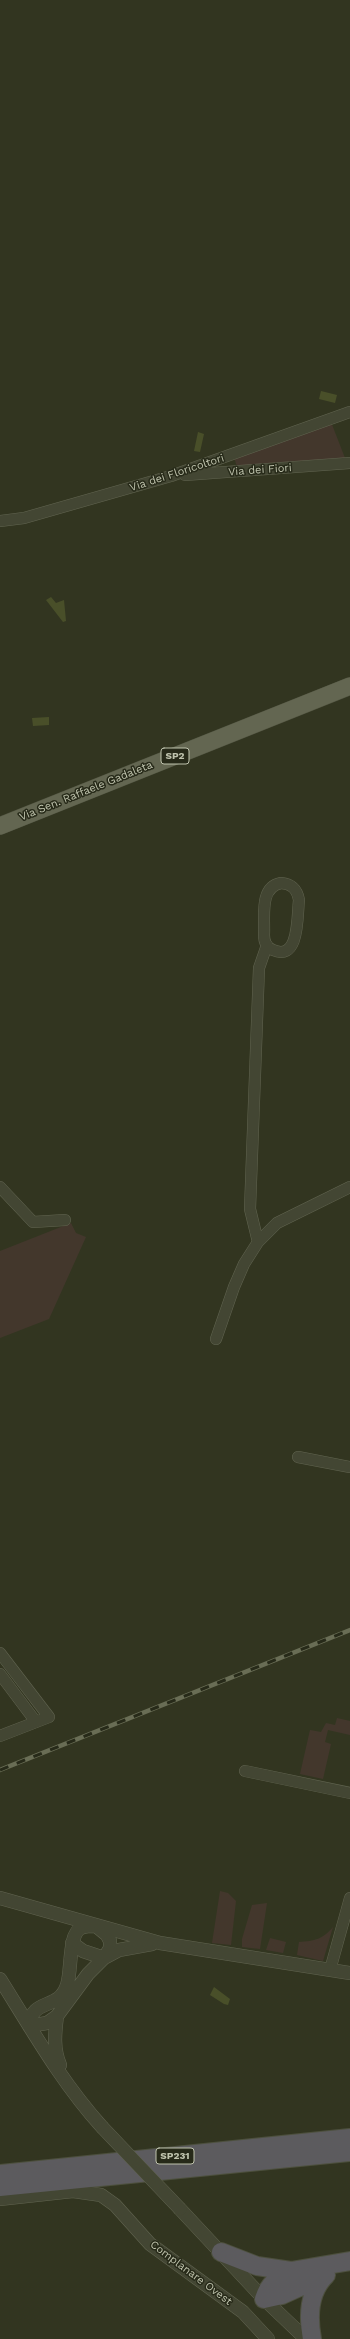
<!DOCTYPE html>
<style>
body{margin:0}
canvas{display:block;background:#323520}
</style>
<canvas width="350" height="2339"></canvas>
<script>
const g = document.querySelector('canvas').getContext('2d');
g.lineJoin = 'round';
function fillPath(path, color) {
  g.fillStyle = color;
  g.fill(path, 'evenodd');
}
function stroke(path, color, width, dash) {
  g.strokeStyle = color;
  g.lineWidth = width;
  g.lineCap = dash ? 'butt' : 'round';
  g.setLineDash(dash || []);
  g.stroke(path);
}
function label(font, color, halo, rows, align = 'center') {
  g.font = font + ' "Work Sans",sans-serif';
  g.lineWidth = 3;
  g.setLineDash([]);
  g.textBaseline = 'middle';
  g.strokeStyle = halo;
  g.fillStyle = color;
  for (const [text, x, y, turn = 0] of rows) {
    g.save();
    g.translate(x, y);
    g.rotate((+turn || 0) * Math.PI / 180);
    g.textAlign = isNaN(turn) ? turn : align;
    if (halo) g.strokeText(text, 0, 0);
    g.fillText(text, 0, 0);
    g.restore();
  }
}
fillPath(new Path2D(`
 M 331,422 L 345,458 L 237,467 L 234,457 Z
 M 71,1223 L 76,1233 L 86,1237 L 49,1319 L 0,1338 L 0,1251 Z
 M 337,1718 L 350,1721 L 350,1735 L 328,1730 L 325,1742 L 331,1744 L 323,1779 L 300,1774 L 310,1730 L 321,1732 L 326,1723 L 335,1725 Z
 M 220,1891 L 228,1893 L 236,1901 L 231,1945 L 212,1943 Z
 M 267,1903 L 260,1949 L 242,1947 L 242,1939 L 252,1905 Z
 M 333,1927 L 323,1961 L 297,1955 L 299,1942 C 315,1941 323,1939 333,1927 Z
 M 270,1938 L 286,1942 L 283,1953 L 266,1950 Z`), '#43372c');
fillPath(new Path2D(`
 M 321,391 L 337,395 L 335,403 L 319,399 Z
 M 198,432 L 204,434 L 200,452 L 194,451 Z
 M 51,597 L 56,603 L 64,600 L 66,621 L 63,622 L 46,600 Z
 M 49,717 L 49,725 L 33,726 L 32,718 Z
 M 214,1987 L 230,1999 L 228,2005 L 224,2004 L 210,1995 Z`), '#494f29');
const minor = new Path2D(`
 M 185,475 L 350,463
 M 0,521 L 24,518 L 171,476 L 350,412
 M 281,883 C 292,884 297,889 299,900 C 297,915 300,962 273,950 C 267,948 264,942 264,935 C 265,917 259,887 281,883 Z
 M 0,1187 L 33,1222 L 65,1220
 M 258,1242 L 250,1209 L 259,968 L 267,945
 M 216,1339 L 234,1287 L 244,1264 L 258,1242 L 277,1223 L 350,1187
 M 298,1457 L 350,1467
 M 0,1653 L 49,1717 L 0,1736
 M 0,1674 L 36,1722
 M 245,1771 L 350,1793
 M 330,1970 L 350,1898`);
const tertiary = new Path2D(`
 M 0,1898 L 160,1943 L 350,1973
 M 96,1926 L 107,1935 L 110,1941 L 110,1948 L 104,1958 L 88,1974 L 57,2016 L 47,2023 L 29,2026 C 32,1997 59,2011 67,1985 C 72,1971 68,1934 81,1928 C 85,1926 92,1926 96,1926 Z
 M 72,1943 L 83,1951 L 104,1958 L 119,1950 L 152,1944
 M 0,1979 C 32,2030 62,2083 102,2127
 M 57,2016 C 55,2033 53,2048 60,2065
 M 0,2199 L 73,2191 L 101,2195 L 115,2205 L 150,2244 L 243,2312 L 268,2339
 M 180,2209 L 264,2299 L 306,2339`);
const primary = new Path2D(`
 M 0,826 L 350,686`);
const trunk = new Path2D(`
 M 0,2174 L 350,2138
 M 0,2187 L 350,2152
 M 221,2252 L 257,2266 L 291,2271 L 350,2261
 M 291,2271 C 277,2279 269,2283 264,2299 L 282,2295 L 324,2276
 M 312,2339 C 308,2317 308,2292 326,2275`);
stroke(minor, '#616450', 12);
stroke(tertiary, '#616450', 14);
stroke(primary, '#4f523f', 18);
stroke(trunk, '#4d503e', 20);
stroke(minor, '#434633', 11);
stroke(tertiary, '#434633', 13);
stroke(primary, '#636651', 17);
stroke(trunk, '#5c5b5e', 18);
const rail = new Path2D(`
 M 0,1770 L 350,1630`);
stroke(rail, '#696d55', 4.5);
stroke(rail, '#272a19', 3, [9]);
const tertiaryBridge = new Path2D(`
 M 102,2127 L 180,2209`);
stroke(tertiaryBridge, '#616450', 14, []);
stroke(tertiaryBridge, '#434633', 13);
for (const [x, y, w] of [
 [175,756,28],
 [175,2156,38]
]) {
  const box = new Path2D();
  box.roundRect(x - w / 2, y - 8, w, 16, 3);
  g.fillStyle = '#272a19';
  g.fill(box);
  stroke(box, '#bfc3ad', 1);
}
label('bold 10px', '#bfc3ad', null, [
 ["SP2",175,756],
 ["SP231",175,2156]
]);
label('11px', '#bfc3ad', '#272a19', [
 ["Via dei Fiori",260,470,-4],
 ["Via dei Floricoltori",177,473,-18],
 ["Via Sen. Raffaele Gadaleta",86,791,-22],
 ["Complanare Ovest",191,2273,37]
]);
</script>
